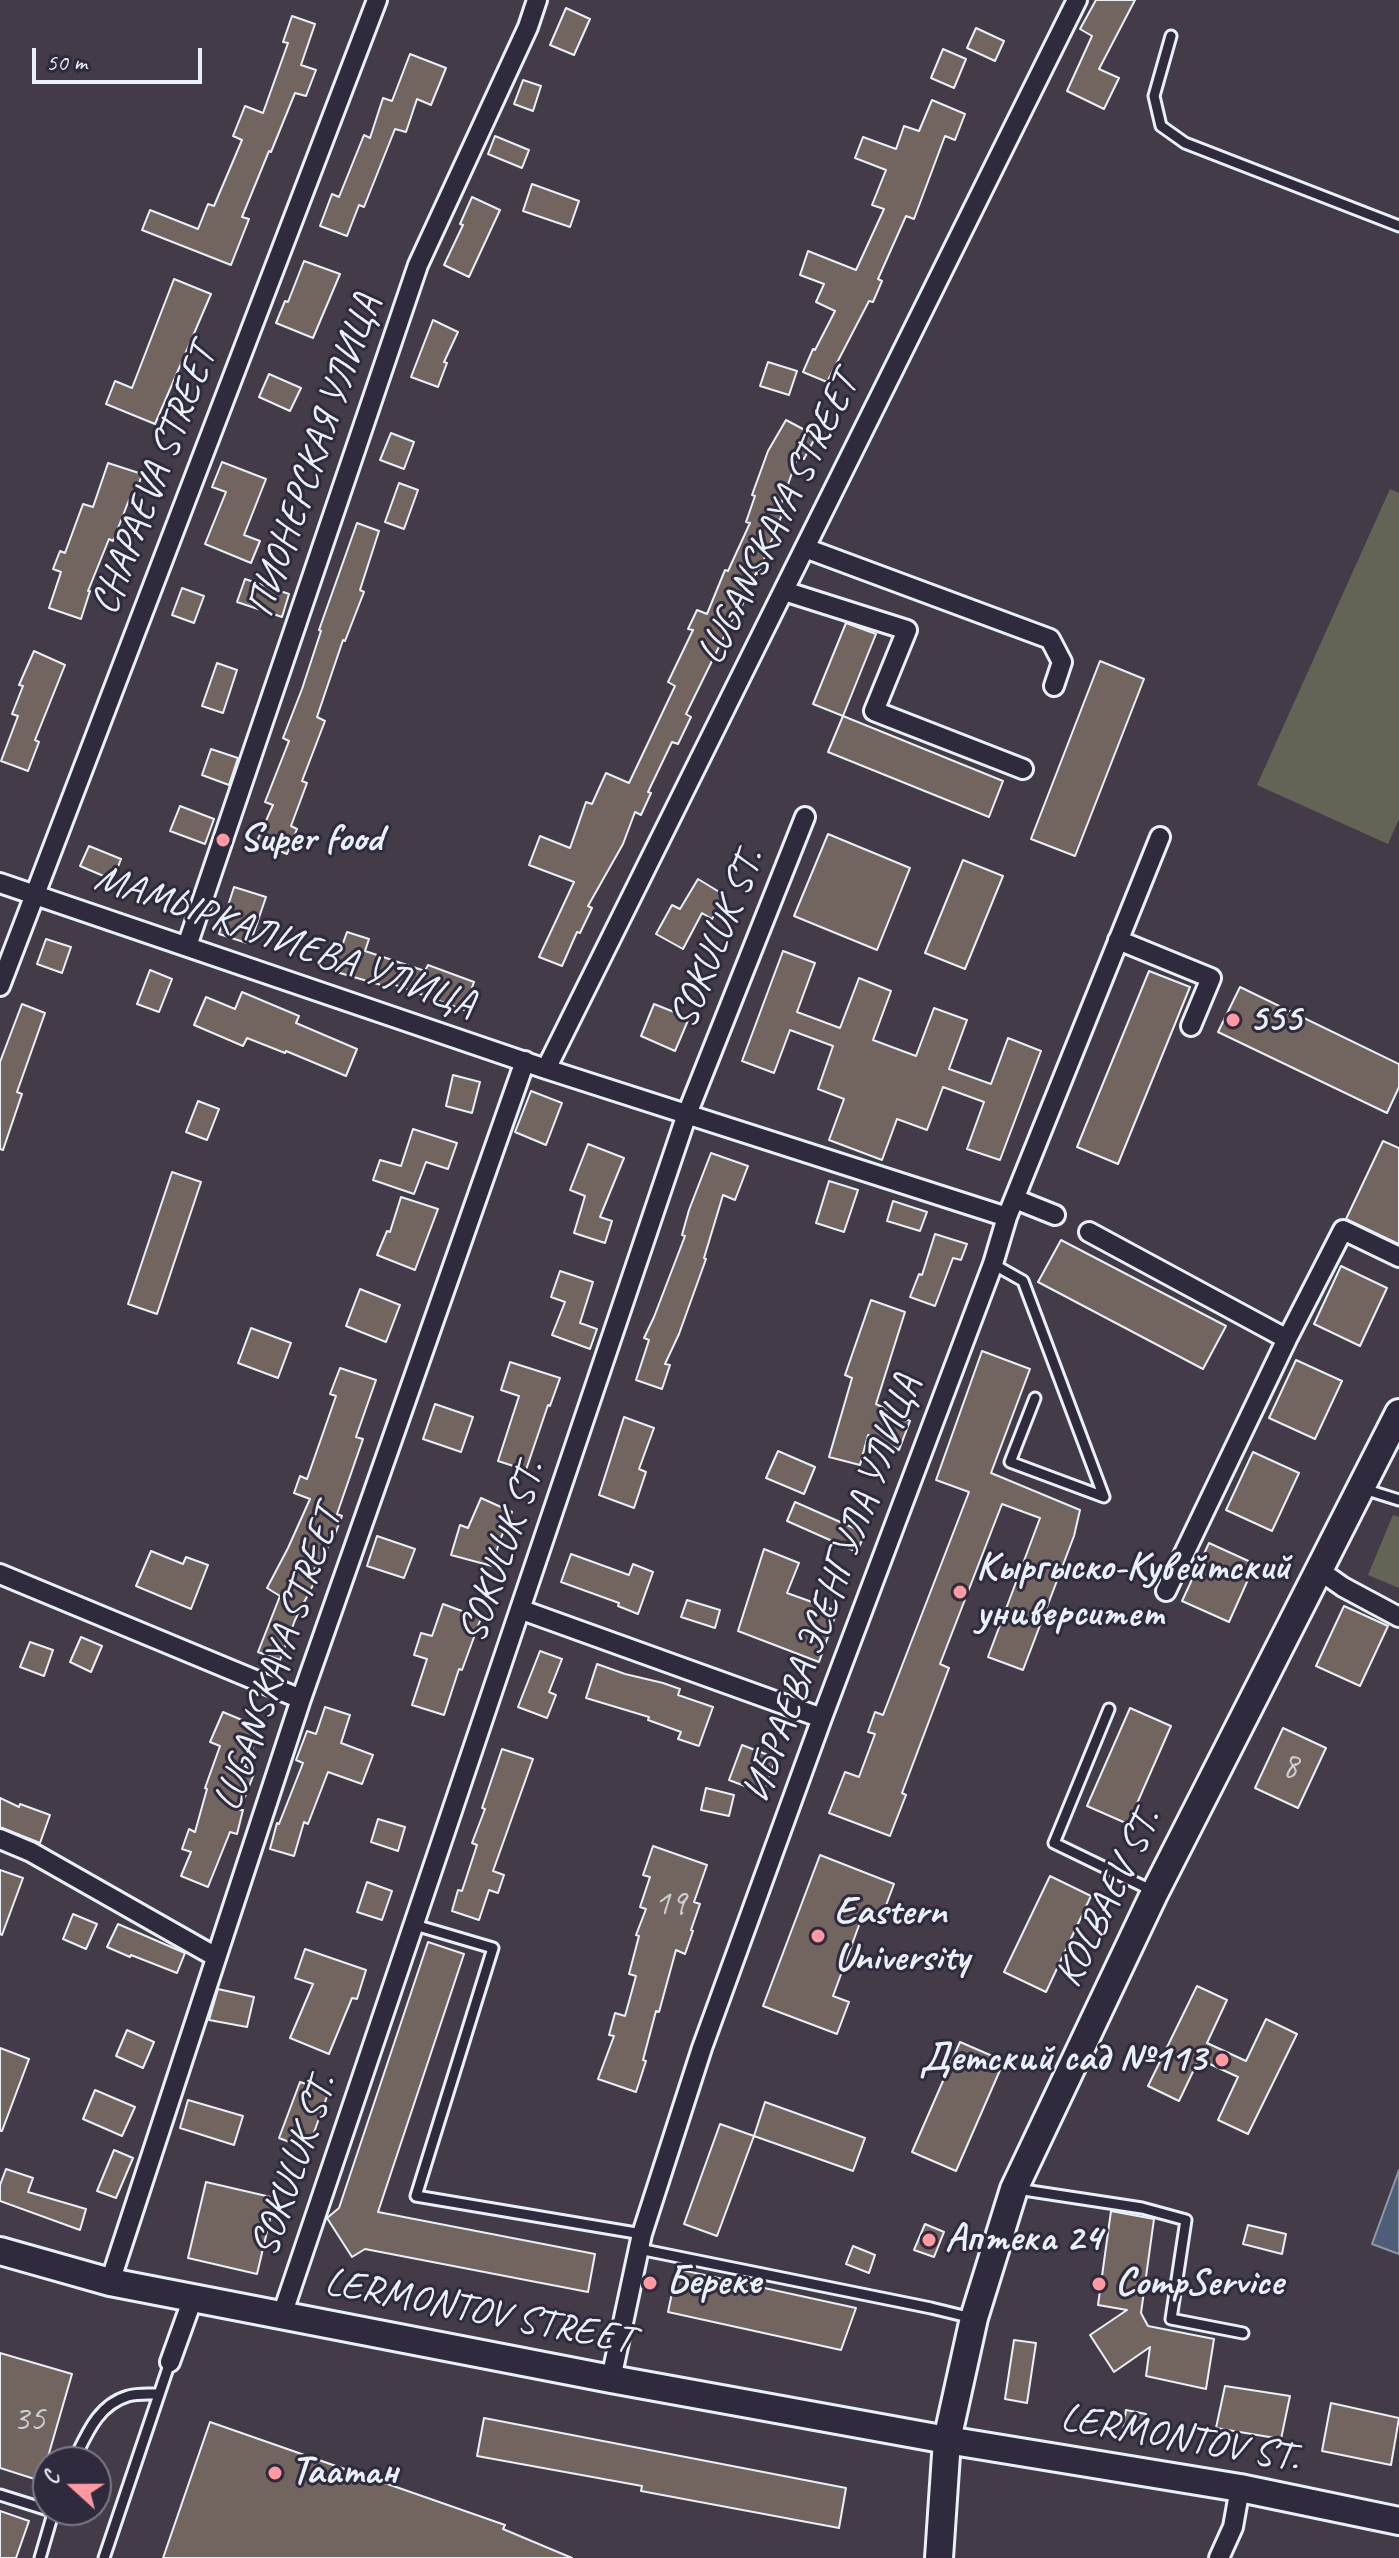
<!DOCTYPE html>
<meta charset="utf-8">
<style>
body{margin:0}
#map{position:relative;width:1399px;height:2558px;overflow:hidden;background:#433c48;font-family:Caveat,sans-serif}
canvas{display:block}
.north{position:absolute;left:32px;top:2446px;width:80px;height:80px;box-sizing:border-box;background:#2f2a3d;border:2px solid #797a88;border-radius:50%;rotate:291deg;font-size:22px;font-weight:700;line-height:32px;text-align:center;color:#e8f1f8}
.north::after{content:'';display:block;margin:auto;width:28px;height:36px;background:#ff9aa2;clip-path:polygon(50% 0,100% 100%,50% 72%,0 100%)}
.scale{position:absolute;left:32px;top:48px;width:170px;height:36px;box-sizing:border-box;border:4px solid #e8f1f8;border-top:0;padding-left:10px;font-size:24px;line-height:28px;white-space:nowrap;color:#e8f1f8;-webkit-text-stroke:6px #2f2a3d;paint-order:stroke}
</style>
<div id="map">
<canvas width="1399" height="2558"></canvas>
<div class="north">С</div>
<div class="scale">50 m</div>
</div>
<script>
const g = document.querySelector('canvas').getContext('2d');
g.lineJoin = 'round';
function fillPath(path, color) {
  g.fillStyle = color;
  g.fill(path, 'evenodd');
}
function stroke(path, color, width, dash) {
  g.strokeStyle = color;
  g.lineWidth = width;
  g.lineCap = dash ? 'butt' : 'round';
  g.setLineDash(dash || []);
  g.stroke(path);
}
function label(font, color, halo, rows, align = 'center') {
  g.font = font + ' Caveat,sans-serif';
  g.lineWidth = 6;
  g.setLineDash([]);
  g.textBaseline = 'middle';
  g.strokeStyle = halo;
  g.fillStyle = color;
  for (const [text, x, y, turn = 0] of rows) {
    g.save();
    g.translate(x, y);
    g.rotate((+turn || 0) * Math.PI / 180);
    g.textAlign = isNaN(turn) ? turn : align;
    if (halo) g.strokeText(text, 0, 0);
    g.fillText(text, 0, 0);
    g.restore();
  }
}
fillPath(new Path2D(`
 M 1390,489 L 1399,493 L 1399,819 L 1388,844 L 1257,785 Z
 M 1393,1515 L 1399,1517 L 1399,1588 L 1368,1575 Z`), '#636456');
const water = new Path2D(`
 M 1399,2170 L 1399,2254 L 1372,2244 Z`);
fillPath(water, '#4e5e78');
stroke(water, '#8c99ab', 2);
const building = new Path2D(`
 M 1096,0 L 1135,0 L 1099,69 L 1119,78 L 1104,109 L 1067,91 L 1092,36 L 1080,29 Z
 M 566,8 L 590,19 L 574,55 L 550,45 Z
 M 292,16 L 315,24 L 301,65 L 316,70 L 306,96 L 295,93 L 271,152 L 269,151 L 242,217 L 249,219 L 231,265 L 142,230 L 150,210 L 198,229 L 208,204 L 214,206 L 242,140 L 233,136 L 245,106 L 263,113 L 288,43 L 283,42 Z
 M 976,28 L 1004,41 L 995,61 L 967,48 Z
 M 943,49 L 966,59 L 954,88 L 931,78 Z
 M 410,54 L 446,68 L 431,105 L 417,99 L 406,132 L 395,129 L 364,207 L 359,205 L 347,236 L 320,226 L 332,194 L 339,197 L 364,135 L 370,138 L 383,98 L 392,101 Z
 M 523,80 L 541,86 L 533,111 L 514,104 Z
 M 932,100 L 965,114 L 955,140 L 945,136 L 914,219 L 906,216 L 878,279 L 882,281 L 873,302 L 869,301 L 827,382 L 803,372 L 813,349 L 815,350 L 835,311 L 816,302 L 824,284 L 800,275 L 808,251 L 856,270 L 884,209 L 872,205 L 886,170 L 855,158 L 863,137 L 896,149 L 904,126 L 919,131 Z
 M 495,136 L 529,150 L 522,168 L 488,154 Z
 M 532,184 L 579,201 L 570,227 L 523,211 Z
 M 472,197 L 500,210 L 469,277 L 444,265 L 463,225 L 460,224 Z
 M 304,261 L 340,274 L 313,338 L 276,323 L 285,301 L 288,302 Z
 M 174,279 L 211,294 L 155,424 L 106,404 L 115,381 L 132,388 Z
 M 433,320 L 458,332 L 444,362 L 447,363 L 438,387 L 411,377 Z
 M 768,362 L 797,371 L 789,395 L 760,386 Z
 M 269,374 L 301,388 L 290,411 L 259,397 Z
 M 786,420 L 816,436 L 804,459 L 798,456 L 779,510 L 783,512 L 758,574 L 756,573 L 741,608 L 739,606 L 686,714 L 691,717 L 678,744 L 672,742 L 648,792 L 651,793 L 641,815 L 635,812 L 623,844 L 588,906 L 592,908 L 580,933 L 577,932 L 562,966 L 539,957 L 574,882 L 529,865 L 540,836 L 570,848 L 586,802 L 592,804 L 606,773 L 629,783 L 675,686 L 668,682 L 693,630 L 688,629 L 697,610 L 707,614 L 725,570 L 728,571 L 750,523 L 746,522 L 755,496 L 752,495 L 768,451 Z
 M 391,433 L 414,442 L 404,469 L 380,460 Z
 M 222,462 L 266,479 L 244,535 L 260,541 L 251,563 L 205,544 L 226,492 L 212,487 Z
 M 108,463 L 142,474 L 133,502 L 129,500 L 113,541 L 109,539 L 88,591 L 90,591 L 81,619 L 49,608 L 61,572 L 53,569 L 60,551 L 65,553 L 83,504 L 93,507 Z
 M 399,483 L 418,490 L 404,529 L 385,522 Z
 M 357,523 L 379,531 L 360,590 L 364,592 L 345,641 L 343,640 L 317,717 L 325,721 L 302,781 L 307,783 L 291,826 L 297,829 L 287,854 L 257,841 L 273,805 L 265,802 L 289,741 L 283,738 L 302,689 L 321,631 L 319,630 Z
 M 245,579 L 289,594 L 282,617 L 237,602 Z
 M 182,588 L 204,596 L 194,623 L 172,615 Z
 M 846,623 L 876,634 L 843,716 L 813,704 Z
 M 34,651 L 65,665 L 35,740 L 39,742 L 28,771 L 1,761 L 18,716 L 12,714 L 23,686 L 19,685 Z
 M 1100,661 L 1144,679 L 1075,856 L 1031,839 Z
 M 217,663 L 237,670 L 223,713 L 202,706 Z
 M 843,716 L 1003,781 L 989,817 L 828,752 Z
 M 211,749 L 238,758 L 229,785 L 202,775 Z
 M 180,806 L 214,819 L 205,844 L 170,831 Z
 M 828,834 L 910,868 L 877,950 L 794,916 Z
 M 89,846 L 121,859 L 113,880 L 80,866 Z
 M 963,860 L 1003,876 L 965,969 L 925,953 Z
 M 698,879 L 726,896 L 712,919 L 702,913 L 683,949 L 656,934 L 672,905 L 680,909 Z
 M 234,887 L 266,897 L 250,944 L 219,934 Z
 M 347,932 L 369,939 L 365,951 L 425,971 L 428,965 L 474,982 L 464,1010 L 390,983 L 388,987 L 333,971 Z
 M 46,939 L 71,947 L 62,973 L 37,964 Z
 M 783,951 L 815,963 L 797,1012 L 840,1028 L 859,978 L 891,991 L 873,1040 L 916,1056 L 934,1008 L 967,1020 L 949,1069 L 991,1084 L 1008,1038 L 1041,1051 L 1000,1160 L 967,1149 L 984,1102 L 943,1087 L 927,1130 L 897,1119 L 882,1160 L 829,1140 L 844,1099 L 818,1089 L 833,1046 L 790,1030 L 774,1073 L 742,1061 Z
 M 150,970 L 172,979 L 159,1012 L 137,1004 Z
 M 1149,971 L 1190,987 L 1118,1164 L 1077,1147 Z
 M 1240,987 L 1399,1064 L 1399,1087 L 1387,1113 L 1218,1032 Z
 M 242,992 L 299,1016 L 296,1023 L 357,1049 L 346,1076 L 286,1051 L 285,1053 L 247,1038 L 243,1046 L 194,1025 L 206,997 L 235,1009 Z
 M 22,1004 L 45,1013 L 17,1092 L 22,1094 L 3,1150 L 0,1149 L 0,1062 Z
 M 654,1004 L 689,1018 L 675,1051 L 641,1036 Z
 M 453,1075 L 480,1082 L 472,1113 L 446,1106 Z
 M 531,1091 L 562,1103 L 546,1145 L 515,1132 Z
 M 198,1101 L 219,1109 L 207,1140 L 186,1132 Z
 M 413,1129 L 457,1143 L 448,1169 L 426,1162 L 414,1194 L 373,1180 L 380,1160 L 401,1166 Z
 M 1383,1141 L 1399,1148 L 1399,1244 L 1346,1219 Z
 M 588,1144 L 624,1158 L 600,1217 L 612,1221 L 605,1243 L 574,1233 L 585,1196 L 570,1190 Z
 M 711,1153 L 748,1166 L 735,1200 L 723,1195 L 704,1258 L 706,1259 L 679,1334 L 665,1364 L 670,1365 L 662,1389 L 636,1380 L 649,1340 L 644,1338 L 654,1317 L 685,1236 L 682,1235 L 689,1210 Z
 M 172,1172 L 201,1182 L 157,1314 L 128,1304 Z
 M 829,1181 L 858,1190 L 844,1232 L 816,1223 Z
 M 401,1197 L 438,1209 L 415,1270 L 377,1255 L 387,1231 L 390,1232 Z
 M 893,1201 L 927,1212 L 920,1231 L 887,1221 Z
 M 935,1234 L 967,1244 L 961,1260 L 953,1258 L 935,1306 L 910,1297 L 919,1274 L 922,1275 Z
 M 1061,1240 L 1226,1326 L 1203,1369 L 1038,1282 Z
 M 1341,1266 L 1387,1288 L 1360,1346 L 1314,1324 Z
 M 560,1271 L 593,1282 L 580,1323 L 597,1329 L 590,1349 L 552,1335 L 565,1302 L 551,1297 Z
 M 360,1289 L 400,1305 L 386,1342 L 346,1326 Z
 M 871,1300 L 905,1312 L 876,1404 L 910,1421 L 899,1450 L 868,1435 L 860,1465 L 829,1457 L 852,1378 L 845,1375 Z
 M 251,1328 L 291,1343 L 278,1378 L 238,1363 Z
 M 982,1351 L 1030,1369 L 991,1473 L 1080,1510 L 1074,1536 L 1023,1670 L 988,1657 L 1040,1518 L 1002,1504 L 940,1664 L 949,1668 L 902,1793 L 906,1795 L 890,1836 L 829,1813 L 845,1772 L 859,1777 L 875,1734 L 868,1732 L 875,1712 L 883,1715 L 969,1492 L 936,1480 Z
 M 1296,1360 L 1342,1381 L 1315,1439 L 1269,1418 Z
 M 510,1362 L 560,1378 L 550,1406 L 548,1405 L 526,1470 L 498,1461 L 519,1396 L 501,1390 Z
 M 340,1368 L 376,1380 L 356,1437 L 363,1439 L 337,1514 L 342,1516 L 334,1537 L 308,1580 L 314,1583 L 295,1620 L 280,1660 L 258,1652 L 280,1596 L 267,1588 L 288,1548 L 310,1499 L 294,1493 L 300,1476 L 307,1479 L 336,1396 L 330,1394 Z
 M 435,1404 L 473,1417 L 461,1452 L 423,1439 Z
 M 624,1417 L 654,1428 L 639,1469 L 646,1472 L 634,1508 L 599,1495 Z
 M 778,1451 L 815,1467 L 804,1494 L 766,1478 Z
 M 1253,1452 L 1299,1473 L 1272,1531 L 1226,1510 Z
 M 481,1498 L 512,1512 L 500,1540 L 492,1566 L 451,1555 L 460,1525 L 468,1528 Z
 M 795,1502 L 865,1533 L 857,1552 L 787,1521 Z
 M 377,1536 L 415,1549 L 404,1578 L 367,1566 Z
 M 1209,1543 L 1255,1564 L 1229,1622 L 1182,1601 Z
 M 764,1549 L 799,1563 L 787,1593 L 837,1611 L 819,1662 L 738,1631 Z
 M 151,1551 L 183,1564 L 186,1557 L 208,1565 L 191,1609 L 136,1586 Z
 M 571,1554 L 629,1575 L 633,1564 L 653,1572 L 638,1614 L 618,1606 L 619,1603 L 561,1582 Z
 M 687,1600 L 720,1610 L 715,1628 L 681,1617 Z
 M 443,1604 L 481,1618 L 462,1670 L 459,1669 L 444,1715 L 412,1705 L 427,1659 L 414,1655 L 421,1633 L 432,1636 Z
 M 1344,1606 L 1388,1626 L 1360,1686 L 1316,1666 Z
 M 81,1637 L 102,1646 L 91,1672 L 70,1662 Z
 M 30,1642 L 53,1650 L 44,1676 L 20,1667 Z
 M 540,1651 L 562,1659 L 549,1692 L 556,1695 L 547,1718 L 518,1707 Z
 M 597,1664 L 625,1674 L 663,1683 L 680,1689 L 678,1695 L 713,1707 L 699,1746 L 678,1739 L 681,1732 L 648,1720 L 649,1717 L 586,1698 Z
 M 325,1707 L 350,1715 L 341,1743 L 373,1755 L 362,1784 L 328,1772 L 308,1824 L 304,1822 L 294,1856 L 270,1849 L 277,1823 L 279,1824 L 303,1763 L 296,1760 L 307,1731 L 316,1734 Z
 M 1130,1708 L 1171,1726 L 1128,1824 L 1087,1806 Z
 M 223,1712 L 261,1728 L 245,1767 L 255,1771 L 240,1810 L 243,1810 L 237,1834 L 230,1832 L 208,1887 L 181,1876 L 191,1852 L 182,1849 L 189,1829 L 195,1832 L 207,1789 L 205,1788 L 220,1746 L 210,1742 Z
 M 1283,1728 L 1326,1748 L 1298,1808 L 1255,1788 Z
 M 742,1745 L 776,1758 L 763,1793 L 729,1780 Z
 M 502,1749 L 533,1759 L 493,1871 L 504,1875 L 498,1893 L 489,1890 L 479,1920 L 452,1911 L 458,1890 L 462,1891 L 477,1845 L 472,1843 L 485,1809 L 482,1808 Z
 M 706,1788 L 734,1795 L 729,1816 L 701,1810 Z
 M 0,1798 L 19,1807 L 20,1804 L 50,1815 L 40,1843 L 0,1827 Z
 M 378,1819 L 405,1827 L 398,1851 L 371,1842 Z
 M 653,1846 L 707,1865 L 694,1902 L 700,1904 L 691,1930 L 693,1931 L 685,1954 L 676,1950 L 659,2012 L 656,2011 L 643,2060 L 646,2061 L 636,2092 L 598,2079 L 614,2036 L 609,2035 L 615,2013 L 625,2016 L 636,1976 L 629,1974 L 639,1936 L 636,1935 L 646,1909 L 640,1907 L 650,1877 L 643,1875 Z
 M 820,1855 L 894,1884 L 882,1916 L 865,1909 L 833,1996 L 849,2002 L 837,2034 L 763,2006 Z
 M 0,1870 L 23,1878 L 2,1935 L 0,1934 Z
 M 1050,1876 L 1091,1896 L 1046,1992 L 1004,1972 Z
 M 367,1882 L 392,1891 L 382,1920 L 357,1912 Z
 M 73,1914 L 97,1924 L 86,1949 L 63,1939 Z
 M 118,1924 L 185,1953 L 177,1973 L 131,1955 L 130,1957 L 107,1947 Z
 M 428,1942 L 464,1954 L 378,2212 L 595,2254 L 588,2292 L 365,2249 L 352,2257 L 327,2218 L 339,2208 Z
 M 305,1949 L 366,1970 L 357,1999 L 352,1998 L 329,2054 L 290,2038 L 313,1984 L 295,1978 Z
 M 1197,1986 L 1227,2000 L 1207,2043 L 1246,2061 L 1266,2019 L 1297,2034 L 1248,2134 L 1218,2120 L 1238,2077 L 1199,2059 L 1179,2101 L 1148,2086 Z
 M 218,1989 L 254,1997 L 247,2027 L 209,2020 Z
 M 127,2030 L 154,2042 L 143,2068 L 116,2056 Z
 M 960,2042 L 1004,2061 L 956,2171 L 912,2152 Z
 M 0,2048 L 29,2059 L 2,2131 L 0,2131 Z
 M 300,2082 L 329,2091 L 308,2149 L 279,2138 Z
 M 95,2090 L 135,2107 L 122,2136 L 83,2119 Z
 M 188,2100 L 243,2116 L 234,2145 L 180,2128 Z
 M 765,2102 L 865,2138 L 853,2171 L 754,2136 Z
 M 720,2124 L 754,2136 L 717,2236 L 684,2224 Z
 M 114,2150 L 133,2158 L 116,2198 L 97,2191 Z
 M 6,2169 L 33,2178 L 28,2192 L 86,2209 L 80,2230 L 0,2201 L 0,2185 Z
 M 206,2182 L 275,2198 L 257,2274 L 188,2258 Z
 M 1111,2211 L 1154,2219 L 1141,2313 L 1148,2326 L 1214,2339 L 1206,2389 L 1146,2376 L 1150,2347 L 1114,2372 L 1090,2335 L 1127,2310 L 1098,2305 Z
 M 925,2224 L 944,2232 L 934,2257 L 914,2250 Z
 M 1248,2225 L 1286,2234 L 1282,2254 L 1243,2244 Z
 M 853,2246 L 875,2255 L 869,2273 L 846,2264 Z
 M 677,2269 L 856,2308 L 841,2350 L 668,2312 Z
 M 1014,2340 L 1036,2343 L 1027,2403 L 1005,2399 Z
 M 0,2353 L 72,2374 L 41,2481 L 0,2468 Z
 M 1225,2386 L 1290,2396 L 1281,2439 L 1216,2428 Z
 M 1331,2403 L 1399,2418 L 1391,2465 L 1322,2451 Z
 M 1126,2410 L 1146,2414 L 1143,2433 L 1123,2430 Z
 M 484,2418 L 846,2488 L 839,2528 L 641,2491 L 642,2486 L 477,2456 Z
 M 210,2422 L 505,2525 L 503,2529 L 572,2558 L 163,2558 Z
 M 0,2511 L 29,2521 L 16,2558 L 0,2558 Z`);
fillPath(building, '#726560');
stroke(building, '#e8f1f8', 2);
const lane = new Path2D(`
 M 1171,36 L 1154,96 L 1161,126 L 1185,143 L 1399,226
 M 993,1264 L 1023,1281 L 1104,1497 L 1010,1462 L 1035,1398
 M 1364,1489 L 1399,1500
 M 1109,1709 L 1054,1843 L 1151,1890
 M 415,1925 L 493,1948 L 416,2196 L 642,2234
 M 1017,2189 L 1142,2208 L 1186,2220 L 1171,2319 L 1243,2333
 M 639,2249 L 931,2308 L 972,2318
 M 73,2462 C 86,2436 97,2405 128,2396 C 137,2393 149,2394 159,2394
 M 0,2495 L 48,2510
 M 40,2558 L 54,2510
 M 104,2558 L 170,2362`);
const street = new Path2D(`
 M 805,548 L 1050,639 L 1062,662 L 1054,686
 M 784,591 L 907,630 L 874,711 L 1023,769
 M 0,883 L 546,1069 L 1007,1217
 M 1118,940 L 1211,978 L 1191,1026
 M 187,946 L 418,265 L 528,27 L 537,0
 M 0,986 L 377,0
 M 546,1069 L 1077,0
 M 1015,1199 L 1055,1215
 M 1089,1232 L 1287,1339 L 1343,1230 L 1399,1257
 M 1319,1570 L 1343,1587 L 1399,1617
 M 0,1574 L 301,1699
 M 1166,1591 L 1287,1339
 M 522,1610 L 822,1718
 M 0,1839 L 31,1852 L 216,1957
 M 110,2282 L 301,1699 L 525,1061
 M 282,2315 L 687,1114 L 805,817
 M 170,2362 L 193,2298
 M 611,2379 L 642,2234 L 702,2048 L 822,1718 L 993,1264 L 1007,1217 L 1160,837
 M 1219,2558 L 1233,2527 L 1240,2488`);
const secondary = new Path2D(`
 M 0,2251 L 110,2282 L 611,2379 L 947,2440 L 1240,2488 L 1399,2521
 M 939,2558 L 947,2440 L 974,2318 L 1014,2189 L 1155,1892 L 1399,1413`);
stroke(lane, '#e8f1f8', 15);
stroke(street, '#e8f1f8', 24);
stroke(secondary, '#e8f1f8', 32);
stroke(lane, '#2f2a3d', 9);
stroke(street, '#2f2a3d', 18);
stroke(secondary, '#2f2a3d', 26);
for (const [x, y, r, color] of [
 [223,840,8,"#ff9aa2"],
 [1233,1020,8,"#ff9aa2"],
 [960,1592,8,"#ff9aa2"],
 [818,1936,8,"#ff9aa2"],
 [1222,2060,8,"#ff9aa2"],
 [929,2240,8,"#ff9aa2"],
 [650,2283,8,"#ff9aa2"],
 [1099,2284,8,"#ff9aa2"],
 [275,2473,8,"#ff9aa2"]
]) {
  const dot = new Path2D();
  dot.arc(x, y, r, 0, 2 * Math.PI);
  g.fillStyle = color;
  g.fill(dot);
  stroke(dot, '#2f2a3d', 3);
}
label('36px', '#caced2', null, [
 ["8",1290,1768],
 ["19",670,1905],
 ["35",29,2421]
]);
label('40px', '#e8f1f8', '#2f2a3d', [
 ["ПИОНЕРСКАЯ УЛИЦА",315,456,-71],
 ["CHAPAEVA STREET",155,480,-69],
 ["LUGANSKAYA STREET",779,519,-64],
 ["SOKULUK ST.",718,939,-68],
 ["МАМЫРКАЛИЕВА УЛИЦА",285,942,19],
 ["SOKULUK ST.",503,1552,-71],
 ["ИБРАЕВА ЭСЕНГУЛА УЛИЦА",833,1589,-70],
 ["LUGANSKAYA STREET",279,1659,-71],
 ["KOLBAEV ST.",1109,1898,-64],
 ["SOKULUK ST.",295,2166,-71],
 ["LERMONTOV STREET",479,2312,11],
 ["LERMONTOV ST.",1180,2439,10]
]);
label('bold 40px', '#e8f1f8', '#2f2a3d', [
 ["Super food",239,840],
 ["555",1249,1020],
 ["Кыргыско-Кувейтский",976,1569],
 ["университет",976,1615],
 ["Eastern",834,1913],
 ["University",834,1959],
 ["Детский сад №113",1206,2060,"right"],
 ["Аптека 24",945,2240],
 ["Береке",666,2283],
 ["CompService",1115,2284],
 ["Таатан",291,2473]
], 'left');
</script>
